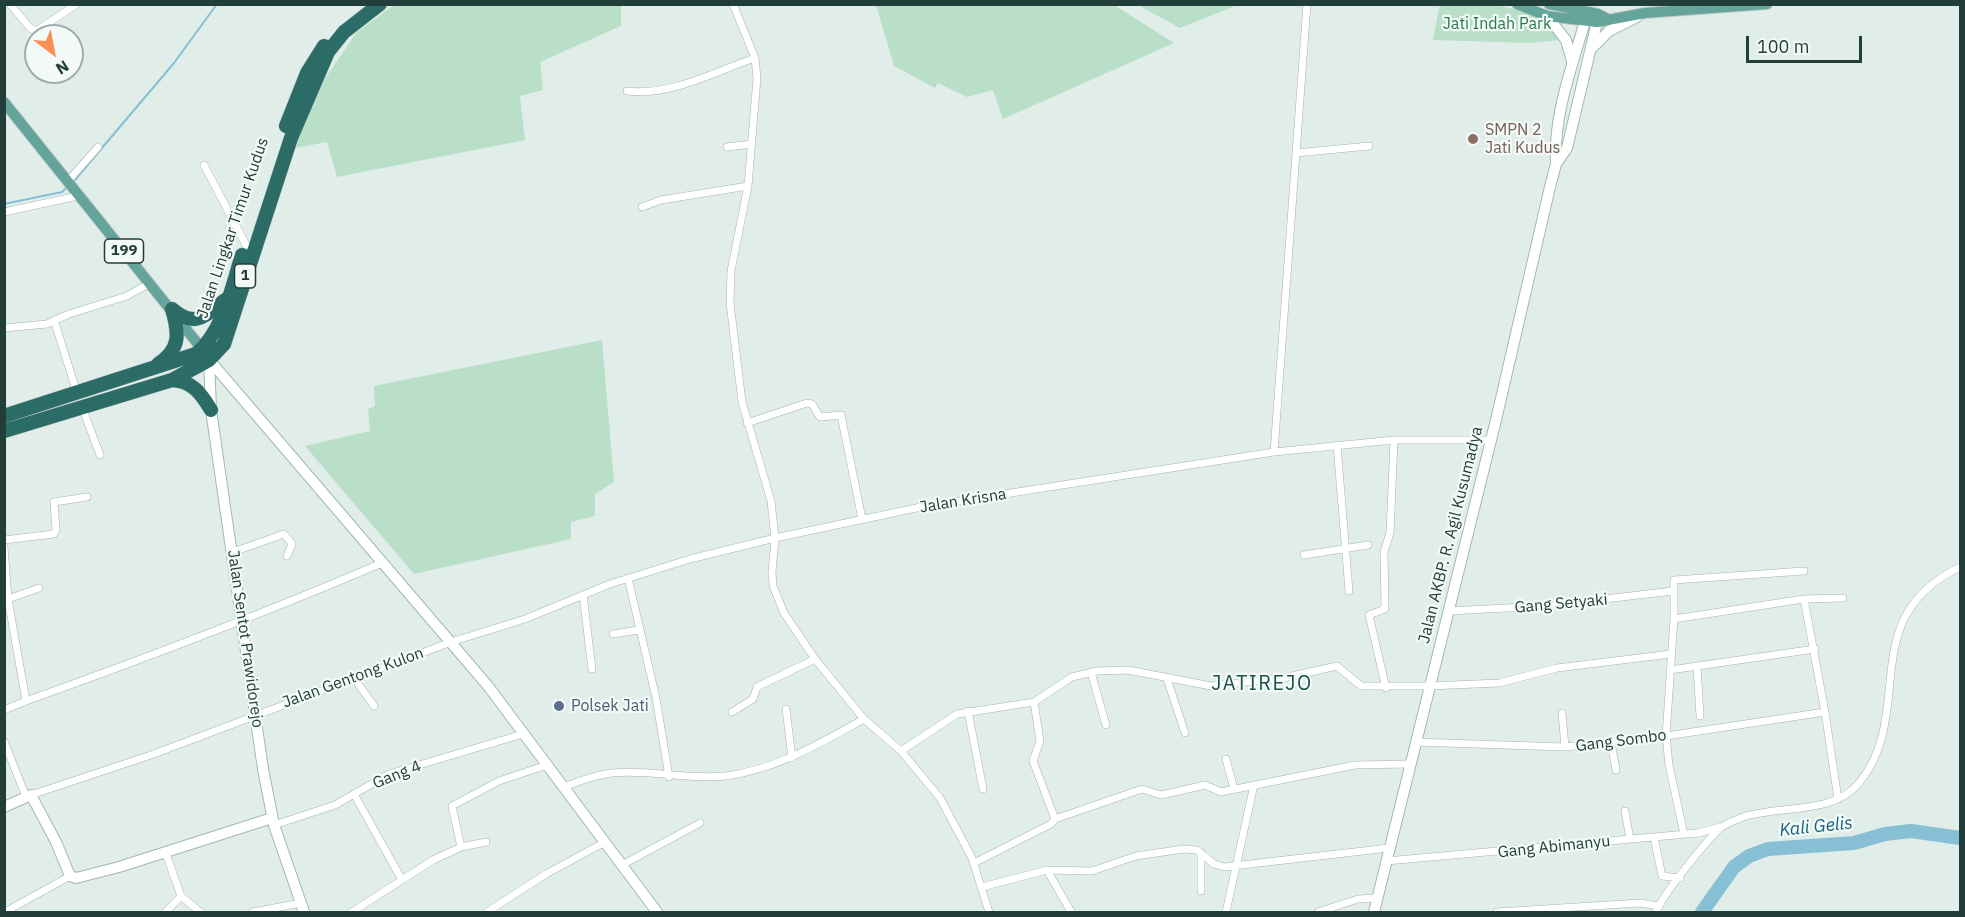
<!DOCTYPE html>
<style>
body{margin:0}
#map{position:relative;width:1965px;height:917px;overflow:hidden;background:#e1ede9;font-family:"IBM Plex Sans",sans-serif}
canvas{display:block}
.frame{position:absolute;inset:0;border:6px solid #213e3a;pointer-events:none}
.north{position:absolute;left:24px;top:24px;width:60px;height:60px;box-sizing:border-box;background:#f2f9f6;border:2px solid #9eaeab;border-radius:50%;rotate:148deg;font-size:16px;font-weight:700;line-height:24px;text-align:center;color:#213e3a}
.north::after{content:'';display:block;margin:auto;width:21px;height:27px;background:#f89054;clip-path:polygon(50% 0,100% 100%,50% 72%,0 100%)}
.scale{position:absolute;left:1746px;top:36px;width:116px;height:27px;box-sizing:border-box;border:3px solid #213e3a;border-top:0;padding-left:8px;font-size:18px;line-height:21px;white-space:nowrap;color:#213e3a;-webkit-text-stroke:4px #f2f9f6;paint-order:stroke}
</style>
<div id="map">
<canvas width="1965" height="917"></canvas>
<div class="frame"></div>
<div class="north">N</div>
<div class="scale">100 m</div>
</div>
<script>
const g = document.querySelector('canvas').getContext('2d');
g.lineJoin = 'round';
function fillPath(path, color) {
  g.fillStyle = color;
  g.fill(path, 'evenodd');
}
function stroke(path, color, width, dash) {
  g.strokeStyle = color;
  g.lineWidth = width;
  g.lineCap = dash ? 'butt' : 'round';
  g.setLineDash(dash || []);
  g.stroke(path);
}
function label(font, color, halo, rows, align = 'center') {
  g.font = font + ' "IBM Plex Sans",sans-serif';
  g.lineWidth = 4.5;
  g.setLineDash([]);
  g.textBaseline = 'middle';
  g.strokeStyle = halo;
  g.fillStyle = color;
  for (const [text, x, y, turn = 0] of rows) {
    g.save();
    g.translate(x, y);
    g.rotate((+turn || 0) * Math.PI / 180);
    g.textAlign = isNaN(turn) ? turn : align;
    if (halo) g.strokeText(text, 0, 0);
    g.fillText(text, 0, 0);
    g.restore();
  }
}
fillPath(new Path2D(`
 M 1440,4 C 1478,5 1542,0 1560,40 L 1529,43 L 1433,40 Z
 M 394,5 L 621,5 L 621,26 L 540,62 L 543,90 L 520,96 L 525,140 L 337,177 L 327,142 L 296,148 L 308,109 L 320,86 L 356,33 Z
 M 876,5 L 1114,5 L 1174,43 L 1003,119 L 993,90 L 967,97 L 938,83 L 935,88 L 894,66 Z
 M 1138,5 L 1237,5 L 1180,28 Z
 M 602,340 L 614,482 L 595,494 L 595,516 L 571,522 L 571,539 L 414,574 L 305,446 L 370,431 L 368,409 L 375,406 L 374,386 Z`), '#b9dfc8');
stroke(new Path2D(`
 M 74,181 L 174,63 L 217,4
 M 4,204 L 62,192 L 67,187`), '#87bfd4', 2);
stroke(new Path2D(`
 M 1702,912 L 1734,867 L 1749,856 L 1768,849 L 1854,843 L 1885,834 L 1911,831 L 1960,838`), '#87bfd4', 14);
const street = new Path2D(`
 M 10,4 L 30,28 L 36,31 L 77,4
 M 733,4 L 755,58 L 757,78 L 748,186 L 731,271 L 730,303 L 742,402 L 771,501 L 775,538 L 772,573 L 773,586 L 784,613 L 815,659 L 864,719 L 901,751 L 940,798 L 972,858 L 989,912
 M 627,91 C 672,96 713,72 755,58
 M 727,147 L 752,144
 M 1296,153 L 1369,146
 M 204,165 L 246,245
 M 68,181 L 98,147
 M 642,207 L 661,200 L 748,186
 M 4,212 L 78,196
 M 54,320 L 77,393
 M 4,328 L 47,324 L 69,314 L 127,296 L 150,283
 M 82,407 L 100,455
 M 747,423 L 807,403 L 812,404 L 820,417 L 841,415 L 862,519
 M 1337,445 L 1349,591
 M 1274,452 L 1307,4
 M 4,540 L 54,534 L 56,530 L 54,502 L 87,497
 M 4,547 L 8,599 L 26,701 C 146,658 265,613 382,563
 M 233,552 L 284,534 L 292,544 L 287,556
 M 1304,555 L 1368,545
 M 1804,571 L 1674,580 L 1674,619 L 1804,599 L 1825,712 L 1838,799
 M 628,578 L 656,698 L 669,777
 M 583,595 L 592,669
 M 8,599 L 39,588
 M 1804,599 L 1843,598
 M 1449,611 L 1545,606 L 1673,591
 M 1674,619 L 1666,736 L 1669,765 L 1684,834
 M 613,634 L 639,630
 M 1697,666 L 1700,716
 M 1670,670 L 1815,649
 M 1091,672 L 1106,725
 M 354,678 L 374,706
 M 1167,679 L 1185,733
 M 1386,688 L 1369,615 L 1385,609 L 1384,552 L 1390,533 L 1394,440
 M 1034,702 L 1040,741 L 1033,761 L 1055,819 L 1142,789 L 1161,795 L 1205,785 L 1221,792 L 1355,765 L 1409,764
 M 786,709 L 792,758
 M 4,710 L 26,701
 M 968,711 L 983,789
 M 732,712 L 753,699 L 757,687 L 815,659
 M 1562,713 L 1565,747
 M 4,741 L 26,797
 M 1415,742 L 1565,747 L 1666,736 L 1825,712
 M 1611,742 L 1616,770
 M 901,751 L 957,714 L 1034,702 L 1072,677 L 1097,671 L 1128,670 L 1211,686 L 1283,678 L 1337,666 L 1361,686 L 1429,686 L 1499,683 L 1557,668 L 1671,654
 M 1226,759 L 1234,789
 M 564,787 C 579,781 595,775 612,773 C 649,769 687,780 726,776 C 777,769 819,744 864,719
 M 354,794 L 402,880
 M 31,795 L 151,755 L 451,642 L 525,619 L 610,584 L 690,559 L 775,538 L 921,507 L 1274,452 L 1394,440 L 1491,440
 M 1625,811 L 1630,839
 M 274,825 L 335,805 L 389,774 L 523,734
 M 1654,837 L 1662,876 L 1680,878
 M 461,847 L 486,842
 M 165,851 L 181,896 L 200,912
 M 1386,861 L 1698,833 L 1720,827
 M 974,863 L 1051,824 L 1055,819
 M 622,865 L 700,823
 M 1047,870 L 1071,912
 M 982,887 L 1047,870 L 1092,871 L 1136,856 L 1184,849 L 1197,850 L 1214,864 L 1224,867 L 1389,848
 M 1201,891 L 1201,853
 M 5,912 L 70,876
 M 166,912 L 181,896
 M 253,912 L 301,903
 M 352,912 L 433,860 L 461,847 L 452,806 L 499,781 L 547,765
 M 487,912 L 546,874 L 605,842
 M 1226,912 L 1254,785
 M 1318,912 L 1358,899 L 1377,898
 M 1497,912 L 1640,903 L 1658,906
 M 1656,912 C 1663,894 1704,844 1719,829 C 1725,823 1736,820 1743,817 C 1780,805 1833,815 1859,783 C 1917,712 1854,618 1960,567`);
const secondary = new Path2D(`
 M 1547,16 L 1566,40 L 1572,61
 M 1591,49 L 1609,31 L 1637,17
 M 1556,164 C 1553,116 1572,67 1585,21
 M 205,355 L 488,686 L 657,912
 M 209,360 L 211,410 L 263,769 L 274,825 L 304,912
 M 4,807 L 31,795 L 56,842 L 70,876 L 76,878 L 119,867 L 272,818
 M 1374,912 L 1496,420 L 1550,187 L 1556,164 L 1567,148 L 1597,22`);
const primary = new Path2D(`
 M 1517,4 L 1547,16 L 1597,22 L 1645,13 L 1767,4
 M 1549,4 L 1598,14 L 1606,18
 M 4,102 L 202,349`);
const highway = new Path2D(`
 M 286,126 L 307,73 L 324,46
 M 172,309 C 196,330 206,314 228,298
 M 158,364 C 181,349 179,333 172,309
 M 172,380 C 192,381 201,393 211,410
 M 4,416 L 196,354 C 224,330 231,289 242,255
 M 4,431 L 172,380 L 209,360 L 224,344 L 291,138 L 328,52 L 344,32 L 380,4`);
stroke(street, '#a4b5b1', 8);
stroke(secondary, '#9fb9b3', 12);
stroke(primary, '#c1c9c8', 12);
stroke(highway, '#c1c9c8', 15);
stroke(street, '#fff', 7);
stroke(secondary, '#fff', 10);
stroke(primary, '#64a49b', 10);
stroke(highway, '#2b6c66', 14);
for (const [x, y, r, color] of [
 [1473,139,6,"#8d6e63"],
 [559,706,6,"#5c6f8a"]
]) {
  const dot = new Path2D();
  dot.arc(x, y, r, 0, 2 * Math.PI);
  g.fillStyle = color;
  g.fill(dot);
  stroke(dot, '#f2f9f6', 2);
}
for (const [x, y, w] of [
 [124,251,39],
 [245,276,21]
]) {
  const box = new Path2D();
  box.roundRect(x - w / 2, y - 12, w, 24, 4.5);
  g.fillStyle = '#f2f9f6';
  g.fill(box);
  stroke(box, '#213e3a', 1.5);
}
label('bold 15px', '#213e3a', null, [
 ["199",124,251],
 ["1",245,276]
]);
label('16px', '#297750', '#f2f9f6', [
 ["Jati Indah Park",1497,24]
]);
label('16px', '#785e54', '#f2f9f6', [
 ["SMPN 2",1485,130],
 ["Jati Kudus",1485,148]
], 'left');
label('16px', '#213e3a', '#f2f9f6', [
 ["Jalan Lingkar Timur Kudus",233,228,-71],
 ["Jalan Krisna",963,501,-9],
 ["Jalan AKBP. R. Agil Kusumadya",1451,535,-76],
 ["Gang Setyaki",1561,604,-5],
 ["Jalan Sentot Prawidorejo",245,639,82],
 ["Jalan Gentong Kulon",353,678,-20],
 ["Gang Sombo",1621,741,-7],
 ["Gang 4",397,775,-22],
 ["Gang Abimanyu",1554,847,-6]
]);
label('16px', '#4e5e75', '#f2f9f6', [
 ["Polsek Jati",571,706]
], 'left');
label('italic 18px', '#18607d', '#f2f9f6', [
 ["Kali Gelis",1816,827,-6]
]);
g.letterSpacing = '1.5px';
label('20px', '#1c514b', '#f2f9f6', [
 ["JATIREJO",1262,684]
]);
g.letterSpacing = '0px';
</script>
